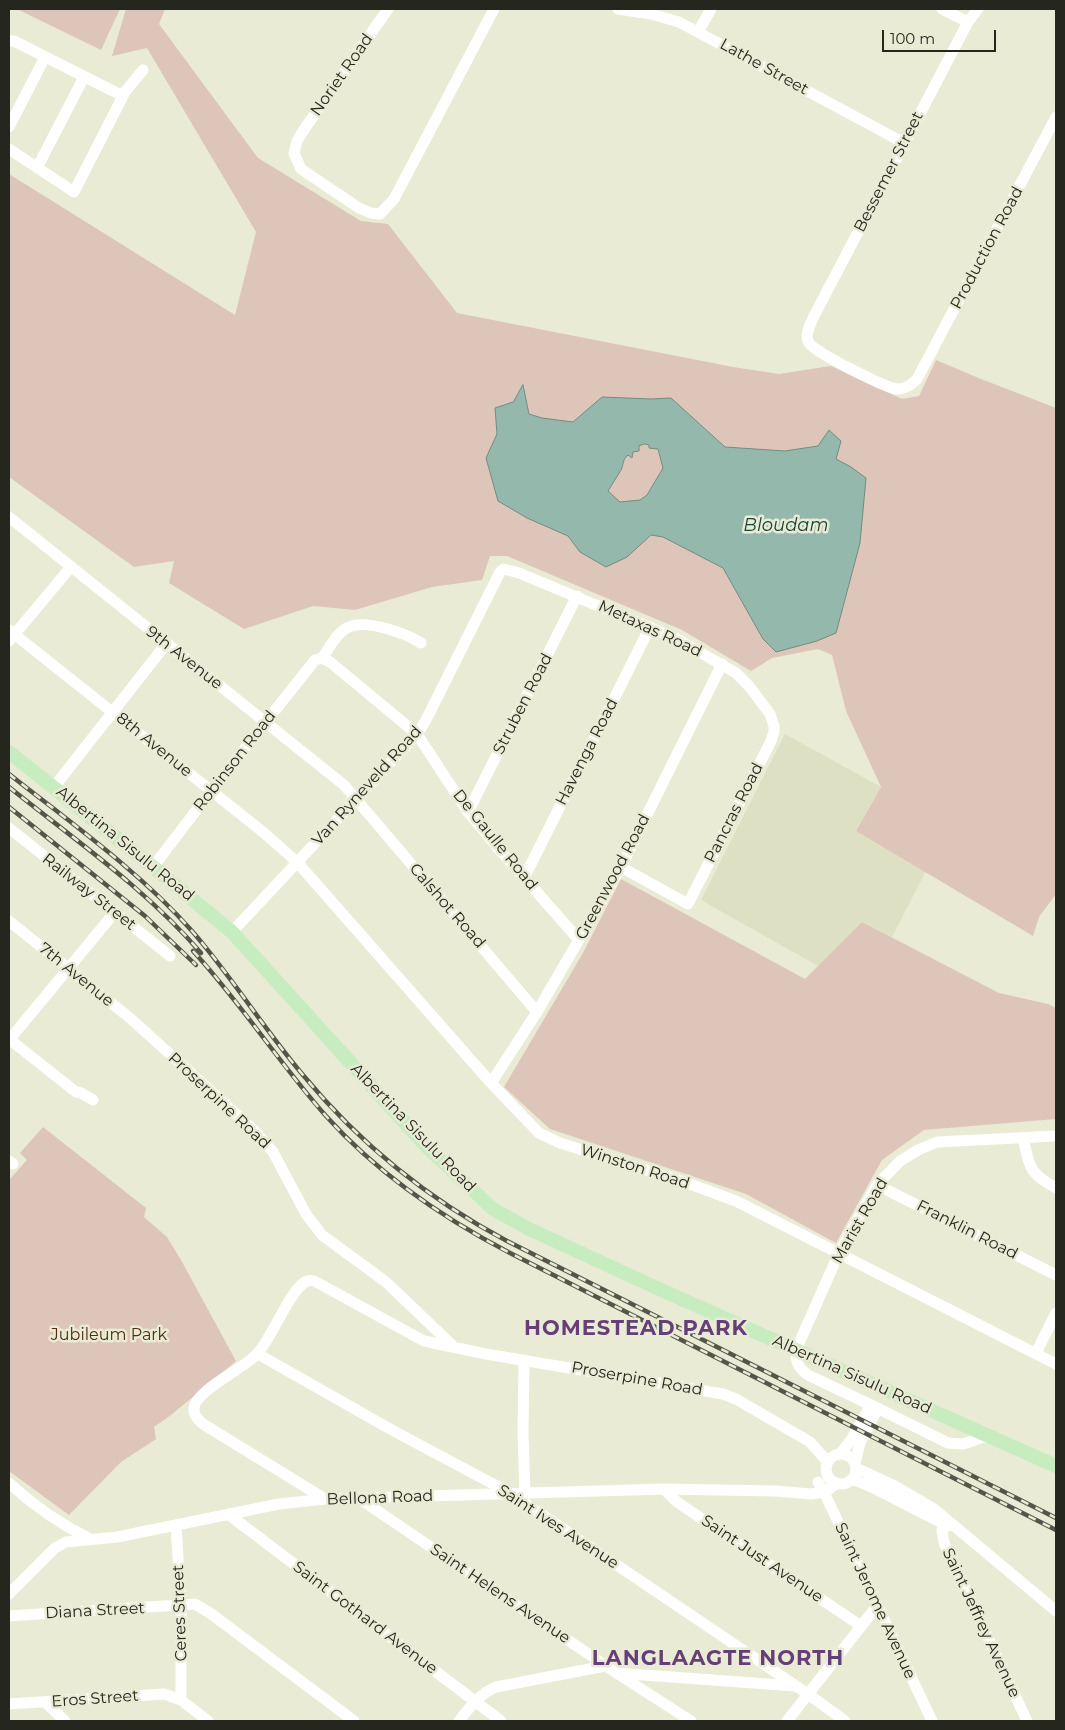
<!DOCTYPE html>
<style>
body{margin:0}
#map{position:relative;width:1065px;height:1730px;overflow:hidden;background:#e9ebd4;font-family:Montserrat,sans-serif}
canvas{display:block}
.frame{position:absolute;inset:0;border:10px solid #25261d;pointer-events:none}
.scale{position:absolute;left:882px;top:30px;width:114px;height:22px;box-sizing:border-box;border:2px solid #25261d;border-top:0;padding-left:6px;font-size:15px;line-height:18px;white-space:nowrap;color:#25261d;-webkit-text-stroke:4px #e9ebd4;paint-order:stroke}
</style>
<div id="map">
<canvas width="1065" height="1730"></canvas>
<div class="frame"></div>
<div class="scale">100 m</div>
</div>
<script>
const g = document.querySelector('canvas').getContext('2d');
g.lineJoin = 'round';
function fillPath(path, color) {
  g.fillStyle = color;
  g.fill(path, 'evenodd');
}
function stroke(path, color, width, dash) {
  g.strokeStyle = color;
  g.lineWidth = width;
  g.lineCap = dash ? 'butt' : 'round';
  g.setLineDash(dash || []);
  g.stroke(path);
}
function label(font, color, halo, rows, align = 'center') {
  g.font = font + ' Montserrat,sans-serif';
  g.lineWidth = 5;
  g.setLineDash([]);
  g.textBaseline = 'middle';
  g.strokeStyle = halo;
  g.fillStyle = color;
  for (const [text, x, y, turn = 0] of rows) {
    g.save();
    g.translate(x, y);
    g.rotate((+turn || 0) * Math.PI / 180);
    g.textAlign = isNaN(turn) ? turn : align;
    if (halo) g.strokeText(text, 0, 0);
    g.fillText(text, 0, 0);
    g.restore();
  }
}
fillPath(new Path2D(`
 M 785,734 L 881,787 L 856,831 L 926,871 L 892,937 L 862,922 L 818,966 L 701,900 Z`), '#dee0c3');
fillPath(new Path2D(`
 M 17,9 L 120,9 L 101,50 Z
 M 126,9 L 165,9 L 159,24 L 258,158 L 361,221 L 388,224 L 457,313 L 733,367 L 779,374 L 831,366 L 902,399 L 919,396 L 936,360 L 981,379 L 1056,408 L 1056,894 L 1039,917 L 1033,936 L 856,831 L 881,787 L 846,711 L 832,655 L 818,649 L 772,658 L 751,671 L 682,630 L 507,556 L 490,556 L 482,580 L 432,587 L 355,610 L 313,606 L 244,629 L 169,583 L 174,561 L 134,567 L 9,477 L 9,174 L 235,315 L 256,232 L 147,48 L 112,56 Z
 M 621,879 L 805,979 L 862,922 L 999,993 L 1048,1004 L 1056,1008 L 1056,1119 L 924,1130 L 882,1160 L 836,1243 L 746,1194 L 550,1129 L 504,1087 L 583,953 Z
 M 43,1127 L 146,1208 L 144,1217 L 167,1237 L 181,1260 L 236,1361 L 171,1415 L 154,1427 L 156,1439 L 121,1462 L 69,1515 L 9,1471 L 9,1180 L 27,1160 L 20,1153 Z`), '#dec5b9');
const water = new Path2D(`
 M 523,385 L 529,414 L 542,418 L 573,422 L 602,397 L 651,399 L 671,398 L 725,447 L 785,451 L 818,446 L 829,430 L 841,441 L 836,459 L 851,467 L 866,478 L 860,543 L 836,633 L 817,641 L 776,652 L 763,639 L 723,568 L 663,537 L 651,535 L 627,557 L 606,567 L 580,552 L 568,536 L 527,518 L 498,501 L 486,458 L 497,434 L 495,408 L 513,402 ZM 645,444 L 649,445 L 649,448 L 658,449 L 663,468 L 647,495 L 640,500 L 620,502 L 608,491 C 612,484 617,477 621,470 C 624,464 622,460 628,455 L 632,458 L 633,452 L 639,451 L 639,446 Z`);
fillPath(water, '#95b8ac');
stroke(water, '#738c81', 1);
stroke(new Path2D(`
 M 388,9 L 303,131 L 297,141 L 294,153 L 301,169 L 359,208 L 371,213 L 380,214 L 394,199 L 494,9
 M 618,9 L 651,14 L 679,22 L 904,143
 M 942,9 L 968,22
 M 978,9 L 968,22 L 813,318 C 810,325 804,336 809,343 C 814,352 886,388 897,389 C 906,389 911,385 917,379 L 1056,117
 M 698,32 L 711,9
 M 9,41 L 14,41 L 123,96
 M 9,127 L 45,57
 M 9,149 L 74,192 L 125,92 L 143,70
 M 37,168 L 84,77
 M 9,517 L 344,785 L 537,1012
 M 9,630 L 263,832 L 297,862 L 491,1083 L 539,1133 L 560,1143 L 687,1183 L 736,1201 L 1056,1364
 M 9,641 L 70,568
 M 322,658 C 329,649 336,633 347,628 C 364,618 405,633 421,643
 M 54,787 L 166,644
 M 468,812 L 577,596
 M 9,828 L 170,956
 M 153,867 L 211,791 L 311,665 L 315,660 L 322,658 L 330,662 L 417,734 L 468,812 L 498,848 L 579,940
 M 524,878 L 650,627
 M 9,921 L 130,1018 L 255,1131 L 273,1152 L 306,1214 L 322,1235 L 386,1282 L 453,1346
 M 232,932 L 417,734 L 426,720 L 500,572 L 504,569 L 519,573 L 675,638 L 736,673 L 749,686 L 770,714 L 774,726 L 774,732 L 771,741 L 688,904 L 621,867
 M 9,1039 L 76,1092 L 81,1093 L 93,1100
 M 10,1039 L 115,912
 M 491,1083 L 537,1012 L 621,867 L 722,664
 M 1023,1138 C 1030,1167 1028,1173 1056,1188
 M 9,1161 L 13,1164
 M 877,1185 L 1056,1275
 M 1036,1353 L 1056,1313
 M 258,1354 L 390,1429 L 510,1493 L 808,1694 L 845,1721
 M 524,1360 L 523,1434 L 525,1493
 M 987,1436 L 963,1444 L 948,1443 L 871,1405 L 808,1375 C 799,1369 795,1362 796,1350 L 839,1253 L 848,1236 L 877,1185 L 900,1161 L 918,1150 L 937,1142 L 1056,1136
 M 840,1454 L 851,1440 L 871,1405
 M826 1469a15 15 0 1 1 30 0a15 15 0 1 1-30 0Z
 M 855,1463 L 860,1443 L 878,1408
 M 856,1468 L 895,1486 L 934,1509 L 1056,1611
 M 852,1479 L 876,1489 L 948,1526
 M 818,1482 L 824,1492 L 932,1721
 M 9,1483 C 33,1505 60,1524 90,1539
 M 664,1489 L 677,1502 L 861,1626
 M 325,1499 L 203,1424 C 198,1420 193,1415 194,1408 C 196,1390 245,1368 257,1354 C 271,1340 291,1287 307,1281 C 311,1280 315,1281 318,1283 L 424,1341 L 486,1354 L 723,1394 L 736,1399 L 810,1442 L 828,1462
 M 360,1499 L 615,1672 L 691,1721
 M 228,1514 L 501,1721
 M 943,1523 L 942,1531 L 944,1543 L 1027,1721
 M 176,1525 L 181,1606 L 181,1700
 M 9,1594 L 55,1548 L 66,1542 L 117,1537 L 279,1504 L 325,1499 L 664,1489 L 776,1491 L 811,1494 L 825,1492 L 837,1483
 M 9,1616 L 195,1604 L 210,1613 L 354,1721
 M 616,1673 L 795,1686
 M 46,1703 L 65,1721
 M 9,1704 L 164,1694 L 181,1700 L 208,1721
 M 459,1721 C 470,1707 479,1694 496,1687 L 605,1666
 M 787,1721 L 877,1606`), '#fff', 11);
stroke(new Path2D(`
 M 9,752 L 153,867 L 232,932 L 427,1147 L 493,1209 L 529,1229 L 659,1289 L 1056,1466`), '#c7ecc0', 14);
const rail = new Path2D(`
 M 9,774 C 71,823 139,871 192,931 C 232,977 264,1029 303,1075 C 360,1144 428,1199 507,1241 L 1056,1518
 M 9,787 C 75,840 146,889 201,953
 M 9,807 L 145,916 L 196,965
 M 193,951 C 241,1003 279,1063 326,1116 C 377,1173 443,1218 510,1253 L 1056,1530`);
stroke(rail, '#55564a', 4.5);
stroke(rail, '#e9ebd4', 2.5, [8]);
label('16px', '#25261d', '#e9ebd4', [
 ["Lathe Street",764,67,29],
 ["Noriet Road",342,75,-55],
 ["Bessemer Street",889,172,-63],
 ["Production Road",987,248,-62],
 ["Metaxas Road",650,629,25],
 ["9th Avenue",184,658,38],
 ["Struben Road",523,704,-63],
 ["8th Avenue",154,745,39],
 ["Havenga Road",587,752,-63],
 ["Robinson Road",235,761,-52],
 ["Van Ryneveld Road",367,786,-48],
 ["Pancras Road",734,813,-63],
 ["De Gaulle Road",495,840,51],
 ["Albertina Sisulu Road",125,844,39],
 ["Greenwood Road",613,877,-62],
 ["Railway Street",89,892,38],
 ["Calshot Road",447,906,49],
 ["7th Avenue",76,975,39],
 ["Proserpine Road",219,1101,43],
 ["Albertina Sisulu Road",413,1128,46],
 ["Winston Road",635,1167,18],
 ["Marist Road",860,1221,-60],
 ["Franklin Road",967,1230,27],
 ["Albertina Sisulu Road",852,1375,24],
 ["Proserpine Road",637,1379,10],
 ["Bellona Road",380,1498,-2],
 ["Saint Ives Avenue",558,1527,33],
 ["Saint Just Avenue",762,1559,34],
 ["Saint Helens Avenue",500,1594,34],
 ["Saint Jerome Avenue",875,1601,65],
 ["Diana Street",95,1611,-3],
 ["Ceres Street",180,1613,-92],
 ["Saint Gothard Avenue",365,1618,37],
 ["Saint Jeffrey Avenue",981,1623,65],
 ["Eros Street",95,1699,-4]
]);
label('16px', '#532912', '#e9ebd4', [
 ["Jubileum Park",109,1335]
]);
label('italic 18px', '#164639', '#e9ebd4', [
 ["Bloudam",786,526]
]);
g.letterSpacing = '1px';
label('bold 21px', '#663f78', '#e9ebd4', [
 ["HOMESTEAD PARK",636,1329],
 ["LANGLAAGTE NORTH",718,1659]
]);
g.letterSpacing = '0px';
</script>
